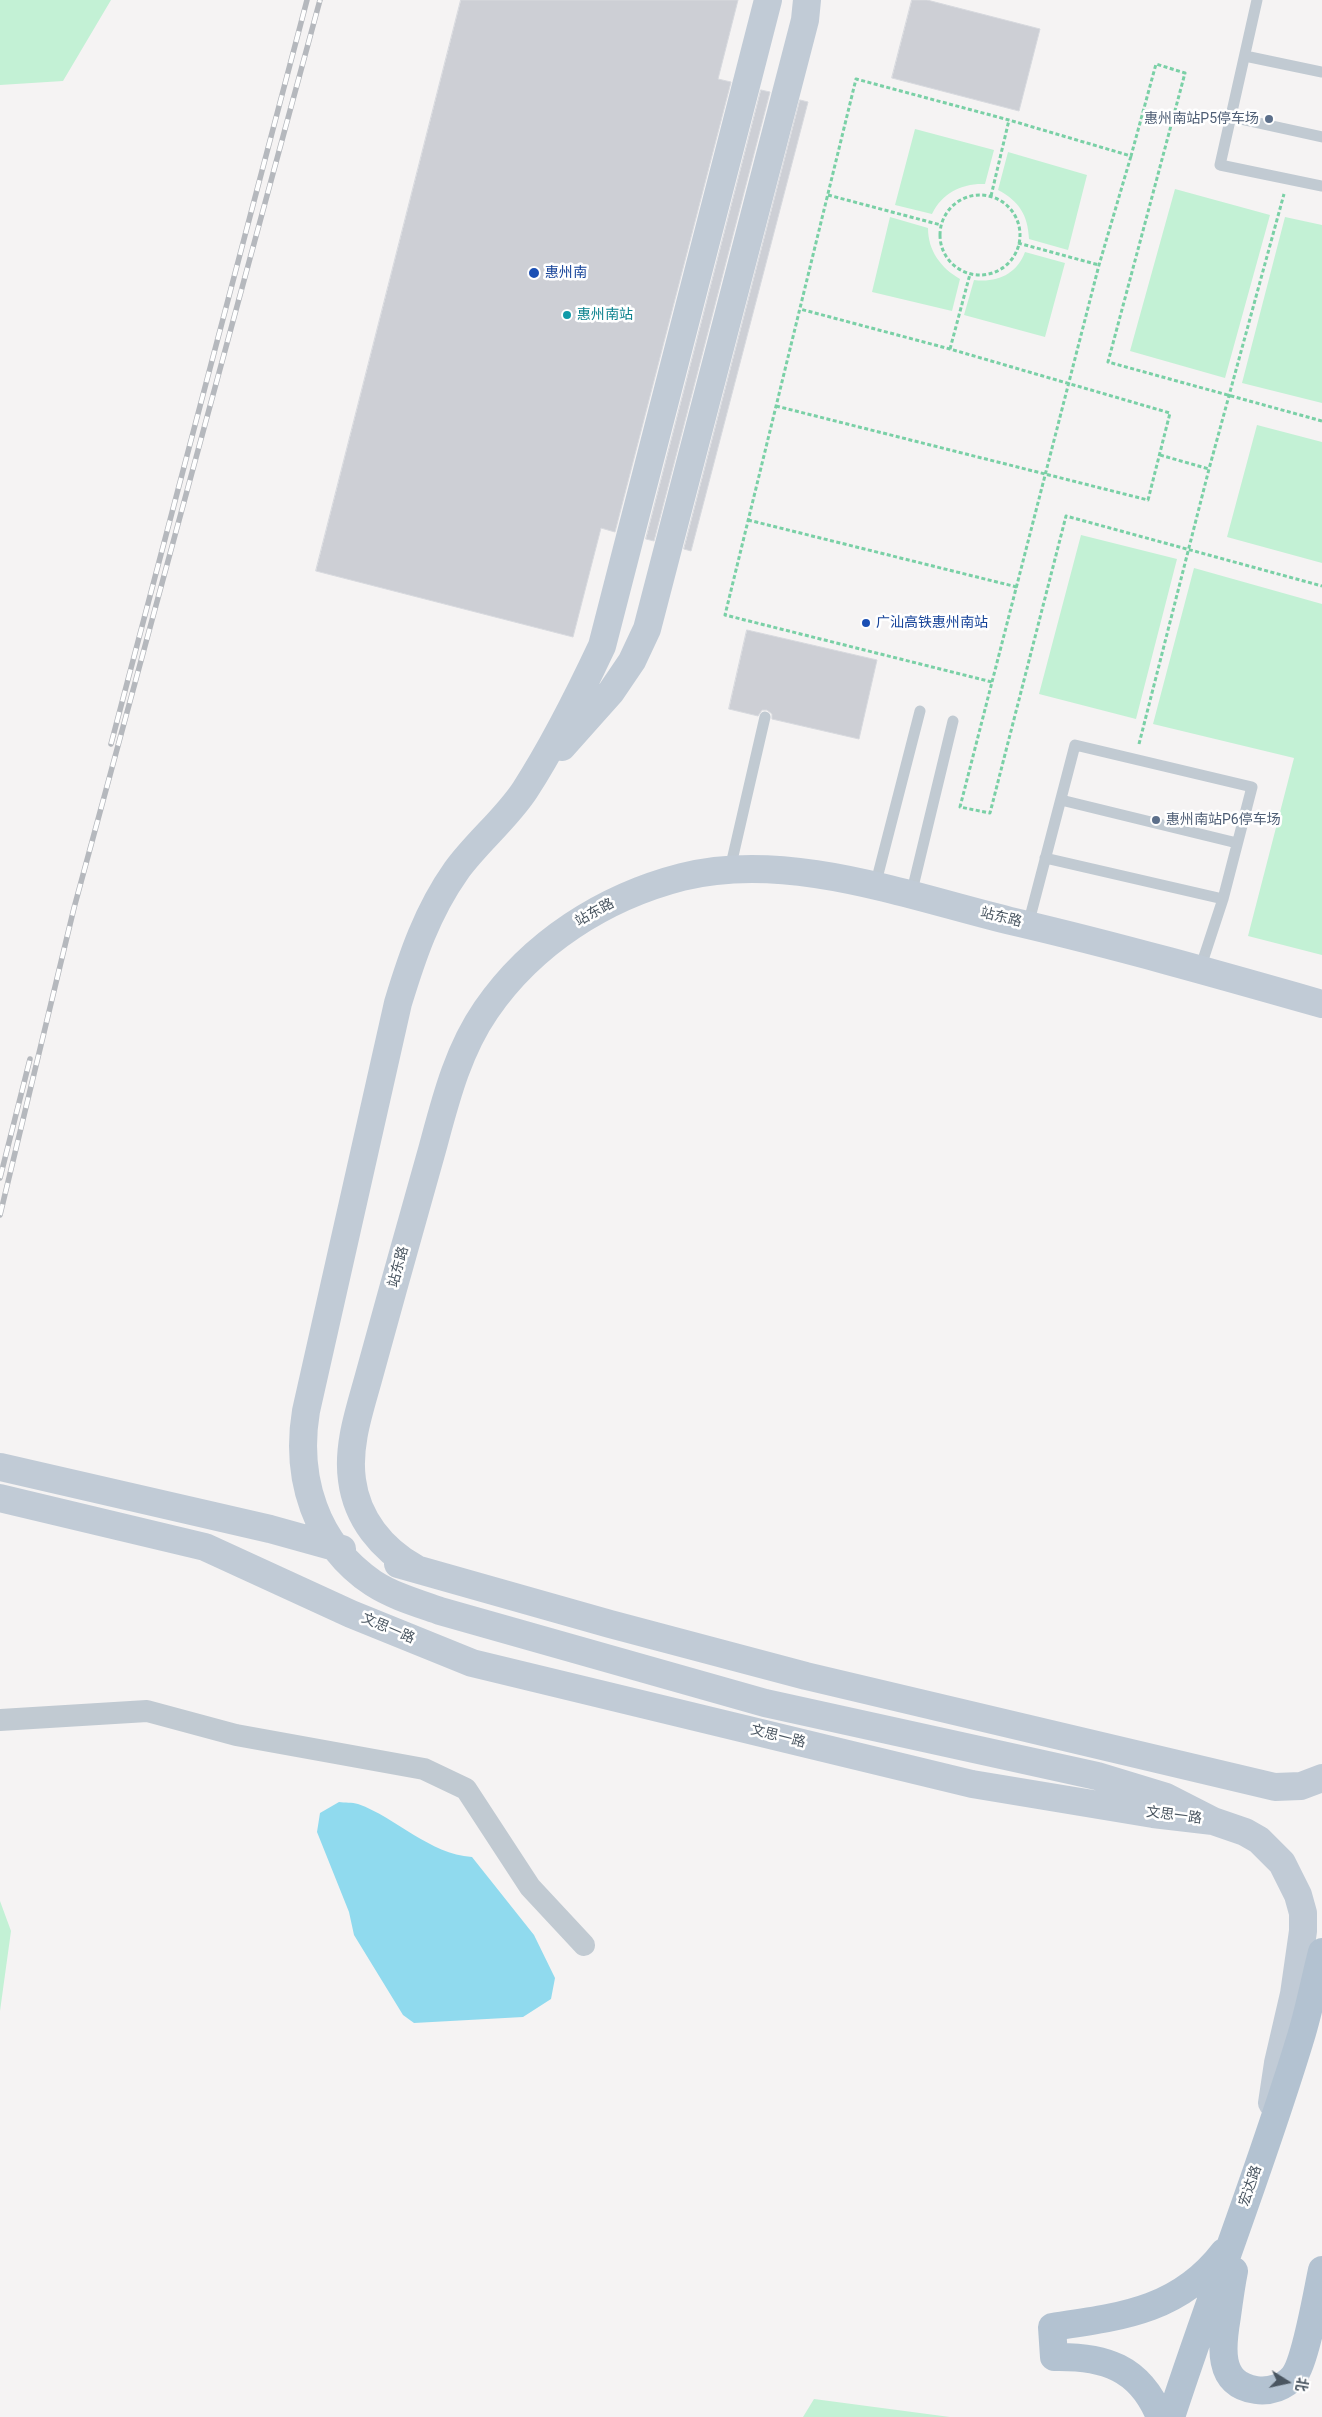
<!DOCTYPE html>
<meta charset="utf-8">
<style>
body{margin:0}
#map{position:relative;width:1322px;height:2417px;overflow:hidden;background:#f5f3f3;font-family:Roboto,"Noto Sans SC",sans-serif}
canvas{display:block}
.north{position:absolute;left:1262px;top:2357px;width:50px;height:50px;-webkit-text-stroke:4px #fff;paint-order:stroke;rotate:100deg;font-size:14px;font-weight:700;line-height:20px;text-align:center;color:#4a5661}
.north::after{content:'';display:block;margin:auto;width:18px;height:22px;background:#4a5661;clip-path:polygon(50% 0,100% 100%,50% 72%,0 100%)}
</style>
<div id="map">
<canvas width="1322" height="2417"></canvas>
<div class="north">北</div>
</div>
<script>
const g = document.querySelector('canvas').getContext('2d');
g.lineJoin = 'round';
function fillPath(path, color) {
  g.fillStyle = color;
  g.fill(path, 'evenodd');
}
function stroke(path, color, width, dash) {
  g.strokeStyle = color;
  g.lineWidth = width;
  g.lineCap = dash ? 'butt' : 'round';
  g.setLineDash(dash || []);
  g.stroke(path);
}
function label(font, color, halo, rows, align = 'center') {
  g.font = font + ' Roboto,"Noto Sans SC",sans-serif';
  g.lineWidth = 5;
  g.setLineDash([]);
  g.textBaseline = 'middle';
  g.strokeStyle = halo;
  g.fillStyle = color;
  for (const [text, x, y, turn = 0] of rows) {
    g.save();
    g.translate(x, y);
    g.rotate((+turn || 0) * Math.PI / 180);
    g.textAlign = isNaN(turn) ? turn : align;
    if (halo) g.strokeText(text, 0, 0);
    g.fillText(text, 0, 0);
    g.restore();
  }
}
fillPath(new Path2D(`
 M 0,0 L 111,0 L 63,81 L 0,85 Z
 M 915,129 L 994,150 L 985,184 C 962,183 942,193 932,214 L 895,205 Z
 M 1008,152 L 1087,175 L 1068,250 L 1029,239 C 1028,215 1019,201 998,190 Z
 M 1175,189 L 1270,215 L 1225,378 L 1130,351 Z
 M 890,217 L 928,228 C 928,251 941,268 960,279 L 952,311 L 872,292 Z
 M 1285,217 L 1322,225 L 1322,403 L 1242,383 Z
 M 1025,252 L 1065,263 L 1045,337 L 964,315 L 974,280 C 997,283 1017,274 1025,252 Z
 M 1257,425 L 1322,442 L 1322,563 L 1227,537 Z
 M 1081,535 L 1177,559 L 1136,719 L 1039,694 Z
 M 1194,568 L 1322,604 L 1322,955 L 1248,936 L 1294,758 L 1153,724 Z
 M 0,1901 L 11,1931 L 0,2011 Z
 M 814,2399 L 950,2417 L 803,2417 Z`), '#c3f1d5');
fillPath(new Path2D(`
 M 339,1802 C 345,1803 352,1802 358,1804 C 397,1818 429,1854 472,1857 L 534,1935 L 555,1978 L 551,1999 L 523,2017 L 414,2023 L 403,2015 L 354,1935 L 349,1912 L 317,1832 L 320,1813 Z`), '#90daee');
const building = new Path2D(`
 M 461,0 L 738,0 L 718,79 L 731,82 L 615,532 L 601,528 L 573,637 L 316,571 Z
 M 912,0 L 927,0 L 1040,29 L 1019,111 L 892,78 Z
 M 761,90 L 770,92 L 654,541 L 646,539 Z
 M 800,100 L 808,102 L 691,551 L 684,549 Z
 M 747,630 L 877,660 L 859,739 L 772,719 L 772,714 L 767,710 L 762,710 L 758,716 L 729,709 Z`);
fillPath(building, '#cdcfd5');
stroke(building, '#d7d9de', 1);
stroke(new Path2D(`
 M 828,195 L 941,225
 M940 235a40 40 0 1 1 80 0a40 40 0 1 1-80 0Z
 M 991,196 L 1009,120
 M 1018,243 L 1099,265
 M 950,349 L 970,274
 M 776,406 L 1148,500 L 1170,413 L 950,349 L 800,309
 M 1322,421 L 1108,362 L 1185,73 L 1156,64 L 1131,156 L 1009,120 L 856,79 L 725,615 L 992,682 L 960,807 L 990,813 L 1066,516 L 1322,586
 M 1160,455 L 1209,469
 M 748,520 L 1017,587
 M 992,682 L 1099,265 L 1131,156
 M 1139,744 L 1209,469 L 1284,194`), '#7ad0a6', 3, [4, 2.5]);
stroke(new Path2D(`
 M 1257,0 L 1220,165 L 1322,186
 M 1245,56 L 1322,72
 M 1231,117 L 1322,137
 M 1061,800 L 1237,843
 M 1045,858 L 1223,899
 M 730,869 L 765,717
 M 875,886 L 920,711
 M 911,895 L 953,721
 M 1028,925 L 1075,745 L 1252,787 L 1223,899 L 1200,969`), '#c1cad2', 11);
stroke(new Path2D(`
 M 0,1720 L 147,1711 L 236,1735 L 424,1769 L 466,1789 L 530,1887 L 584,1945`), '#c1cad2', 22);
stroke(new Path2D(`
 M 768,0 L 602,646 C 579,695 554,745 525,790 C 506,819 476,843 456,871 C 427,912 412,957 398,1003 L 306,1411 C 295,1477 315,1544 373,1583 C 393,1596 417,1603 440,1611 L 765,1703 L 1097,1776 L 1166,1797 L 1213,1821
 M 562,747 L 611,692 L 632,661 L 647,629 L 805,20 L 807,0
 M 0,1467 L 270,1529 L 342,1549
 M 0,1498 L 205,1547 L 351,1614 L 472,1663 L 972,1784 L 1153,1814 L 1213,1821 L 1245,1832 L 1259,1840 L 1282,1863 L 1298,1895 L 1303,1913 L 1303,1931 L 1294,1994 L 1278,2063 L 1272,2103
 M 398,1564 L 610,1624 L 806,1676 L 1275,1787 L 1301,1786 L 1322,1778
 M 415,1568 C 382,1549 357,1519 352,1480 C 347,1445 360,1409 369,1376 C 377,1347 385,1318 393,1289 C 406,1243 419,1196 432,1150 C 445,1102 457,1052 486,1010 C 532,943 604,897 682,877 C 789,850 911,897 1015,922 C 1118,946 1220,975 1322,1004`), '#c1cbd6', 28);
stroke(new Path2D(`
 M 1234,2271 C 1231,2286 1229,2301 1227,2316 C 1222,2345 1216,2384 1256,2390 C 1270,2392 1285,2387 1294,2376 C 1306,2360 1317,2293 1322,2270
 M 1160,2417 C 1140,2367 1104,2356 1054,2357 L 1052,2327 C 1120,2317 1179,2311 1224,2252
 M 1171,2417 C 1213,2288 1263,2163 1302,2033 C 1310,2006 1315,1979 1322,1952`), '#b3c2d1', 28);
const rail = new Path2D(`
 M 111,744 L 307,0
 M 0,1178 L 30,1059
 M 0,1215 L 74,908 L 320,0`);
stroke(rail, '#b5b8bd', 5.5);
stroke(rail, '#fff', 4, [11]);
for (const [x, y, r, color] of [
 [1269,119,5,"#5c6f8a"],
 [534,273,6,"#1a4fb4"],
 [567,315,5,"#0f9aa8"],
 [866,623,5,"#1a4fb4"],
 [1156,820,5,"#5c6f8a"]
]) {
  const dot = new Path2D();
  dot.arc(x, y, r, 0, 2 * Math.PI);
  g.fillStyle = color;
  g.fill(dot);
  stroke(dot, '#fff', 2);
}
label('14px', '#4e5e75', '#fff', [
 ["惠州南站P5停车场",1259,119],
 ["惠州南站P6停车场",1166,820,"left"]
], 'right');
label('14px', '#164399', '#fff', [
 ["惠州南",545,273],
 ["广汕高铁惠州南站",876,623]
], 'left');
label('14px', '#0d838f', '#fff', [
 ["惠州南站",577,315]
], 'left');
label('14px', '#4a5661', '#fff', [
 ["站东路",595,913,-29],
 ["站东路",1001,918,14],
 ["站东路",399,1267,-75],
 ["文思一路",388,1629,23],
 ["文思一路",778,1737,14],
 ["文思一路",1174,1816,7],
 ["宏达路",1251,2186,-71]
]);
</script>
